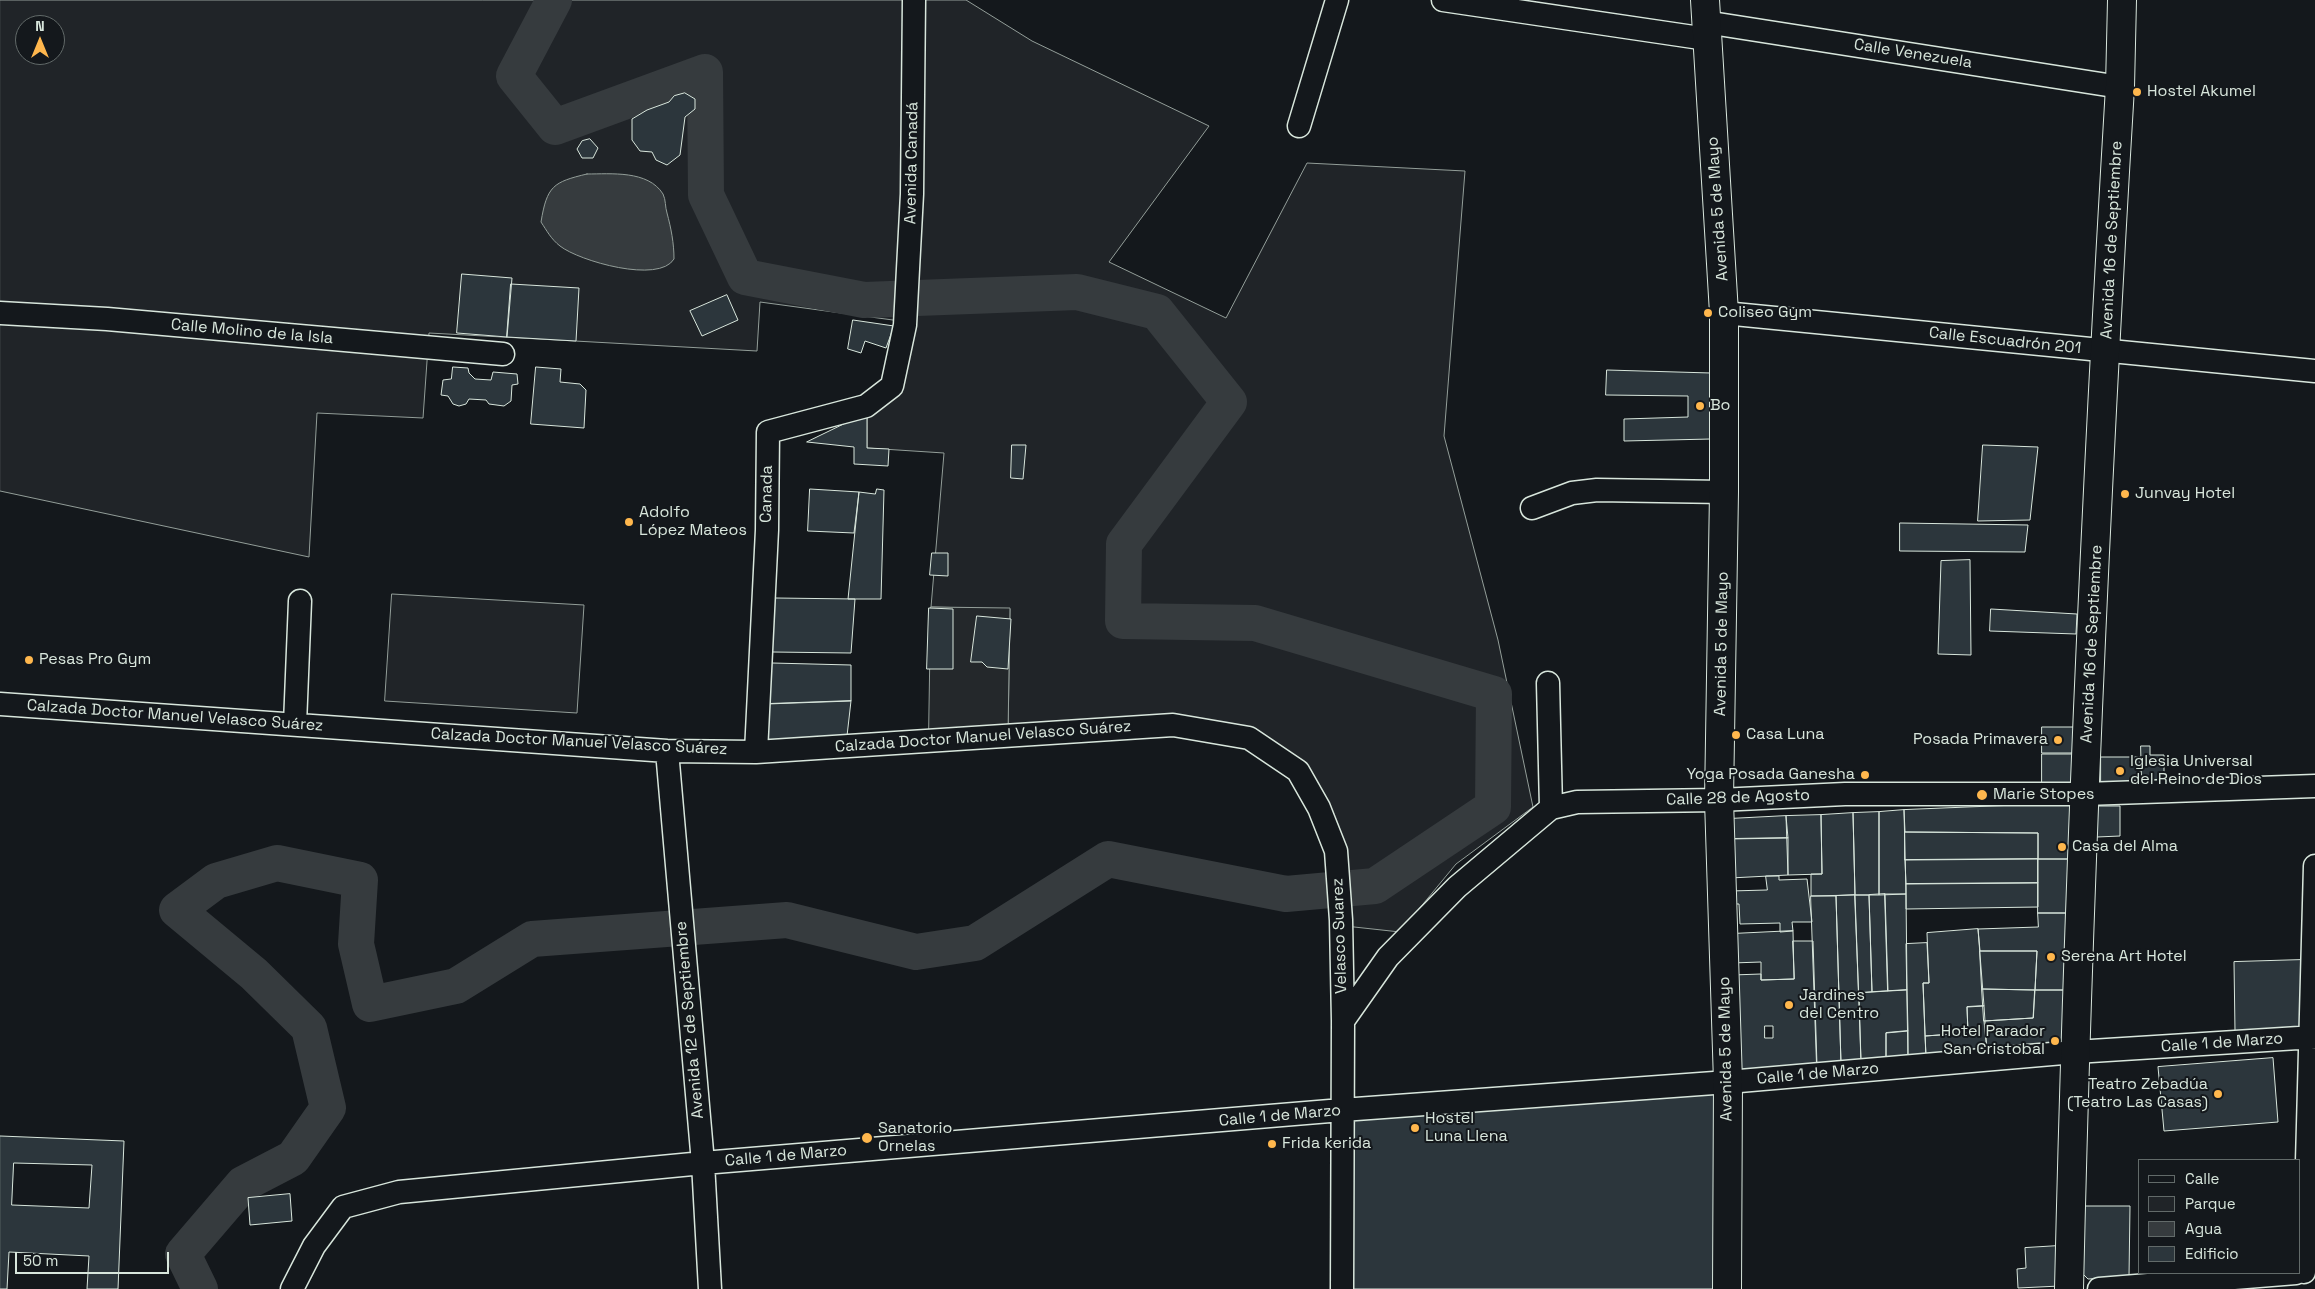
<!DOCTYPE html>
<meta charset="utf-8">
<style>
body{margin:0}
#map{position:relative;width:2315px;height:1289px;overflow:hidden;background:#14181c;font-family:"Space Grotesk",sans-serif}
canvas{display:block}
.legend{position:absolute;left:2138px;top:1159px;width:162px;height:115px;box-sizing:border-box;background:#14181c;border:1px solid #626a69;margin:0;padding:6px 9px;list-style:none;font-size:15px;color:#d8e6dc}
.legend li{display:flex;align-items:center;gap:10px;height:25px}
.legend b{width:25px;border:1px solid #626a69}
.north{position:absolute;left:15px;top:15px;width:50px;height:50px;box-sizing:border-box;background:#14181c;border:1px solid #626a69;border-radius:50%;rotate:0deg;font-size:14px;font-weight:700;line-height:20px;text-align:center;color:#d8e6dc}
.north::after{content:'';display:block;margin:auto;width:18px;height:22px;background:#ffb74d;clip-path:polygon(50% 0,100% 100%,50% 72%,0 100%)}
.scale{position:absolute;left:15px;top:1252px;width:154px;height:22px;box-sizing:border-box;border:2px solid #d8e6dc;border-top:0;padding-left:6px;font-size:15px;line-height:18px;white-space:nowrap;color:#d8e6dc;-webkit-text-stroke:4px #14181c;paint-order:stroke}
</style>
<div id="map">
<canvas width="2315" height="1289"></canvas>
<ul class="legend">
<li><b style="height:6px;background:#14181c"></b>Calle</li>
<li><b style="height:14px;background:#202428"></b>Parque</li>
<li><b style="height:14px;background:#363b3e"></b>Agua</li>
<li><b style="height:14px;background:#2c363c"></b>Edificio</li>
</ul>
<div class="north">N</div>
<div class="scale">50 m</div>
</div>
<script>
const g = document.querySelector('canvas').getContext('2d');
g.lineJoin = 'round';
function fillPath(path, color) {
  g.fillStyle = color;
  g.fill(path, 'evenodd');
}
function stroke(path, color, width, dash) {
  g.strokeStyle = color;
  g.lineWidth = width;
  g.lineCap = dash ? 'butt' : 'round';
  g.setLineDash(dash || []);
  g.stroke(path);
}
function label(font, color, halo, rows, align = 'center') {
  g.font = font + ' "Space Grotesk",sans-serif';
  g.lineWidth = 4;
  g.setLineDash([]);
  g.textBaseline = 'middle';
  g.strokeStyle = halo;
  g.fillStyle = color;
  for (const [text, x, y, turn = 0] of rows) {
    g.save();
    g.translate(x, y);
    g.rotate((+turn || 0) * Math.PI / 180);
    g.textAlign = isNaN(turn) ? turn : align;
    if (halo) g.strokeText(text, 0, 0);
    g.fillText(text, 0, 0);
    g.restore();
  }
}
const green = new Path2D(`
 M 0,0 L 966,0 L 1032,41 L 1209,126 L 1109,262 L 1226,318 L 1307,163 L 1465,171 L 1444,436 L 1498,640 L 1533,807 L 1456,864 L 1400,932 L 1345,926 L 1326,805 L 1252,734 L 1008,735 L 1010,609 L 931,607 L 944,453 L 867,448 L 867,413 L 915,323 L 760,302 L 757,351 L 429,333 L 423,418 L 317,413 L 309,557 L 0,491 ZM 25,25 L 55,25 L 55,55 L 25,55 Z
 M 392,594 L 584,605 L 577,713 L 385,701 Z`);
fillPath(green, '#202428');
stroke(green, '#939e99', 1);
const parking = new Path2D(`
 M 931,607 L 1010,608 L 1008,735 L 929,734 Z`);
fillPath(parking, '#24282b');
stroke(parking, '#939e99', 1);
const water = new Path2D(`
 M 587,174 C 611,174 648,170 663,194 C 666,200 665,207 667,213 C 671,228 674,243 674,259 C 659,284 579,261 560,246 C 551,239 547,231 541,222 C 547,186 553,182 587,174 Z`);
fillPath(water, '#363b3e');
stroke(water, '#939e99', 1);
stroke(new Path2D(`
 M 200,1289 L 183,1254 L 243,1184 L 293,1158 L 328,1108 L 309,1028 L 254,974 L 177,910 L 216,881 L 277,863 L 360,880 L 356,944 L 370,1004 L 456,986 L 532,939 L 787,920 L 916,952 L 975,943 L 1108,859 L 1286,894 L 1375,886 L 1493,807 L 1494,694 L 1255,623 L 1123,621 L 1124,544 L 1229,402 L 1157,312 L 1077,292 L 864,300 L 745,277 L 706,195 L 705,72 L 555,127 L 514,76 L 554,0`), '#363b3e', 36);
const building = new Path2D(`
 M 685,93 L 695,99 L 695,109 L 685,117 L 680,155 L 667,165 L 656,160 L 652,152 L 640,151 L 632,140 L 632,119 L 647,110 L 669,102 L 674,96 Z
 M 590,139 L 598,148 L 593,158 L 582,158 L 577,149 L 582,141 Z
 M 462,274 L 512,278 L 507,337 L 457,333 Z
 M 511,284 L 579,288 L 576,341 L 507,337 Z
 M 727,295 L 738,320 L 702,336 L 690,311 Z
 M 853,320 L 894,326 L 886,348 L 865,341 L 861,353 L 848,349 Z
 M 453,367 L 468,368 L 469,373 L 475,379 L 491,380 L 493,372 L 517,374 L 518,384 L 512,385 L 511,401 L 504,406 L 489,404 L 486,400 L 469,399 L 466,404 L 459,406 L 453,404 L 448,396 L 441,395 L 443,380 L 451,379 Z
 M 536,367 L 561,369 L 560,382 L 580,384 L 586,390 L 584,428 L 531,424 Z
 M 1607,370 L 1711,373 L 1711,439 L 1624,441 L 1624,419 L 1688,417 L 1688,396 L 1606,395 Z
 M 867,413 L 867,448 L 889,449 L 888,466 L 854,464 L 854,447 L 807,442 Z
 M 1012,445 L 1026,445 L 1023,479 L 1011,478 Z
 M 1983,445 L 2038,447 L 2030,520 L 1978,521 Z
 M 810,489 L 859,492 L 854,533 L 808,531 Z
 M 877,489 L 884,490 L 881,599 L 848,599 L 859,492 L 875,494 Z
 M 1900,523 L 2028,525 L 2025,552 L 1900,551 Z
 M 932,553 L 948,553 L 948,576 L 930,575 Z
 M 1970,560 L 1971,655 L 1938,654 L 1941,561 Z
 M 775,598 L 855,599 L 851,653 L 772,652 Z
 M 929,608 L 953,609 L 953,669 L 927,669 Z
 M 1991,609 L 2077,614 L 2076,634 L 1990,631 Z
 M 977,616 L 1011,619 L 1008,669 L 987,667 L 982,662 L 971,662 Z
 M 772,663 L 851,665 L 851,701 L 767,704 Z
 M 851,701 L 847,736 L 763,743 L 767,704 Z
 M 2042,727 L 2074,727 L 2074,753 L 2042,753 Z
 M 2141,746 L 2150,746 L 2150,755 L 2164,755 L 2164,783 L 2142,783 Z
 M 2042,754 L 2074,754 L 2074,785 L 2042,785 Z
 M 2101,757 L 2140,757 L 2140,784 L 2101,784 Z
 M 2075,803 L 2073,859 L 2038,859 L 2038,833 L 1905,832 L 1904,810 Z
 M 2097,806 L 2120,806 L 2120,836 L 2097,837 Z
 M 1904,810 L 1906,894 L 1879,895 L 1879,812 Z
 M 1879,812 L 1879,895 L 1855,895 L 1853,813 Z
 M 1853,813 L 1855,895 L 1811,896 L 1811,874 L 1822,874 L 1821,815 Z
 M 1821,815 L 1822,874 L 1788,875 L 1786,816 Z
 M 1786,816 L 1788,838 L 1729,839 L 1728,819 Z
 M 1905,832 L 2038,833 L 2038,859 L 1905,860 Z
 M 1788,838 L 1788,875 L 1730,878 L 1729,839 Z
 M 2038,859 L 2073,859 L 2071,913 L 2038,913 Z
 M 2038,859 L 2038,883 L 1906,884 L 1905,860 Z
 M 1766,876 L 1779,876 L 1779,880 L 1807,879 L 1812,922 L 1792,922 L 1793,931 L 1780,932 L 1780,923 L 1740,924 L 1739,904 L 1730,904 L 1730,891 L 1767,890 Z
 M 2038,883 L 2038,907 L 1906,909 L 1906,884 Z
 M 1885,894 L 1906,894 L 1907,990 L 1888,991 Z
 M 1885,894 L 1888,991 L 1872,992 L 1869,895 Z
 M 1855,895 L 1869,895 L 1872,992 L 1859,993 Z
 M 1855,895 L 1861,1062 L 1841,1064 L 1836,896 Z
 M 1811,896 L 1836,896 L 1841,1064 L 1817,1066 Z
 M 2038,913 L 2071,913 L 2068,990 L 2035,990 L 2037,951 L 1980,951 L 1978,929 L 2038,927 Z
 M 1978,929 L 1984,1006 L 1967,1007 L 1968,1033 L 1925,1036 L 1923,983 L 1929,983 L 1927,933 Z
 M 1793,931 L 1794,979 L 1761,980 L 1761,962 L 1732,963 L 1731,934 Z
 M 1793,941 L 1813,941 L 1817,1066 L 1734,1072 L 1732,975 L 1761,974 L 1761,980 L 1794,979 ZM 1765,1026 L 1773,1026 L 1773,1038 L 1765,1038 Z
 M 1927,943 L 1929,983 L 1923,983 L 1926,1057 L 1908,1059 L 1906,944 Z
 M 1980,951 L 2037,951 L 2035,990 L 1982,989 Z
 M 2301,960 L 2302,1029 L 2235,1031 L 2234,962 Z
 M 1982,989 L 2035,990 L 2033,1018 L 1984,1021 Z
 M 1907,990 L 1908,1031 L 1886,1033 L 1886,1060 L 1861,1062 L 1859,993 Z
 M 2035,990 L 2068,990 L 2067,1038 L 2059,1047 L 1987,1052 L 1984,1021 L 2033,1018 Z
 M 1984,1006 L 1987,1052 L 1926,1057 L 1925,1036 L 1968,1033 L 1967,1007 Z
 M 1908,1031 L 1908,1059 L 1886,1060 L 1886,1033 Z
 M 2273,1058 L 2278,1122 L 2164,1131 L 2158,1067 Z
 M 1719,1094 L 1718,1289 L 1351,1289 L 1348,1121 Z
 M 0,1136 L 124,1141 L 118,1289 L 87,1289 L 89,1256 L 9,1252 L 7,1289 L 0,1289 ZM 14,1163 L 92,1165 L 89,1208 L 12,1205 Z
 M 290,1194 L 292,1221 L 250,1225 L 248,1198 Z
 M 2080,1206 L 2130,1206 L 2129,1277 L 2088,1279 L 2082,1273 Z
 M 2058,1246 L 2060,1286 L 2018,1288 L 2017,1269 L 2026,1268 L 2025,1248 Z`);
fillPath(building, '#2c363c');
stroke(building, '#d8e6dc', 1);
const minor = new Path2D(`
 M 1443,0 L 1707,39
 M 1705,22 L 2120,87
 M 1299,126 L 1337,0
 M 0,313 L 107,319 L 503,354
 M 1724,313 L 2315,371
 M 1532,508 L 1572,493 L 1597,490 L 1724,492
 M 1548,683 L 1551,808
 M 0,704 L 667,751 L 756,752 L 1173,725 L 1249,738 L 1298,771 L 1319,808 L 1336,851 L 1341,920 L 1343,1021 L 1342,1289
 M 295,724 L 300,601
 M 667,751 L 703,1163 L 710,1289
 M 756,752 L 767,530 L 768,432 L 866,406 L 892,386 L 905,325 L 912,194 L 914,0
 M 1343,1021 L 1388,957 L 1457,887 L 1551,808 L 1577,802 L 1719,800 L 1845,794 L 2085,794 L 2315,786
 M 2304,1272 L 2315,866
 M 292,1289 L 314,1246 L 343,1207 L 399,1192 L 703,1163 L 1342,1110 L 1728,1082 L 2075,1052 L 2315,1037
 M 2099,1289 L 2296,1273`);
const major = new Path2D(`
 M 1705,0 L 1724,313 L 1724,492 L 1719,800 L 1728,1082 L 1727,1289
 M 2069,1289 C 2078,888 2096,487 2120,87 L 2122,0`);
stroke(minor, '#d8e6dc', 25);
stroke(major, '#d8e6dc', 30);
stroke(minor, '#14181c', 22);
stroke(major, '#14181c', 28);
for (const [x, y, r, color] of [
 [2137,92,5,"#ffb74d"],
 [1708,313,5,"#ffb74d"],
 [1700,406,5,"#ffb74d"],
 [2125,494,5,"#ffb74d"],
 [629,522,5,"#ffb74d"],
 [29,660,5,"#ffb74d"],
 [1736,735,5,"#ffb74d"],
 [2058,740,5,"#ffb74d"],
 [2120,771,5,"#ffb74d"],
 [1865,775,5,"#ffb74d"],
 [1982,795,6,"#ffb74d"],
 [2062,847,5,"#ffb74d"],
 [2051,957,5,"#ffb74d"],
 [1789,1005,5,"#ffb74d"],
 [2055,1041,5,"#ffb74d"],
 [2218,1094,5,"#ffb74d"],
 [1415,1128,5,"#ffb74d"],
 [867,1138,6,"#ffb74d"],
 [1272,1144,5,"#ffb74d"]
]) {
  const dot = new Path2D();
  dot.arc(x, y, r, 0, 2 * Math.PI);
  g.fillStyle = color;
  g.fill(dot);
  stroke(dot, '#14181c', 2);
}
label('16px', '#d8e6dc', '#14181c', [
 ["Calle Venezuela",1913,54,9],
 ["Avenida Canadá",912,163,-89],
 ["Avenida 5 de Mayo",1718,209,-94],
 ["Avenida 16 de Septiembre",2112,240,-87],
 ["Calle Molino de la Isla",252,332,5],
 ["Calle Escuadrón 201",2005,341,6],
 ["Canada",767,494,-89],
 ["Avenida 5 de Mayo",1722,644,-89],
 ["Avenida 16 de Septiembre",2092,644,-87],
 ["Calzada Doctor Manuel Velasco Suárez",175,716,4],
 ["Calzada Doctor Manuel Velasco Suárez",983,737,-4],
 ["Calzada Doctor Manuel Velasco Suárez",579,742,3],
 ["Calle 28 de Agosto",1738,798,-2],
 ["Velasco Suarez",1340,936,-92],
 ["Avenida 12 de Septiembre",690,1020,-95],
 ["Calle 1 de Marzo",2222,1043,-4],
 ["Avenida 5 de Mayo",1726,1049,-91],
 ["Calle 1 de Marzo",1818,1074,-5],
 ["Calle 1 de Marzo",1280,1116,-5],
 ["Calle 1 de Marzo",786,1156,-5]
]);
label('16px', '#d8e6dc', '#14181c', [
 ["Hostel Akumel",2147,92],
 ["Coliseo Gym",1718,313],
 ["Bo",1710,406],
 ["Junvay Hotel",2135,494],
 ["Adolfo",639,513],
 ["López Mateos",639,531],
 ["Pesas Pro Gym",39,660],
 ["Casa Luna",1746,735],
 ["Posada Primavera",2048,740,"right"],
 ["Iglesia Universal",2130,762],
 ["del Reino de Dios",2130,780],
 ["Yoga Posada Ganesha",1855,775,"right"],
 ["Marie Stopes",1993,795],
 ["Casa del Alma",2072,847],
 ["Serena Art Hotel",2061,957],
 ["Jardines",1799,996],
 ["del Centro",1799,1014],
 ["Hotel Parador",2045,1032,"right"],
 ["San Cristobal",2045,1050,"right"],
 ["Teatro Zebadúa",2208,1085,"right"],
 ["(Teatro Las Casas)",2208,1103,"right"],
 ["Hostel",1425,1119],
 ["Luna Llena",1425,1137],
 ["Sanatorio",878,1129],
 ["Ornelas",878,1147],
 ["Frida kerida",1282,1144]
], 'left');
</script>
